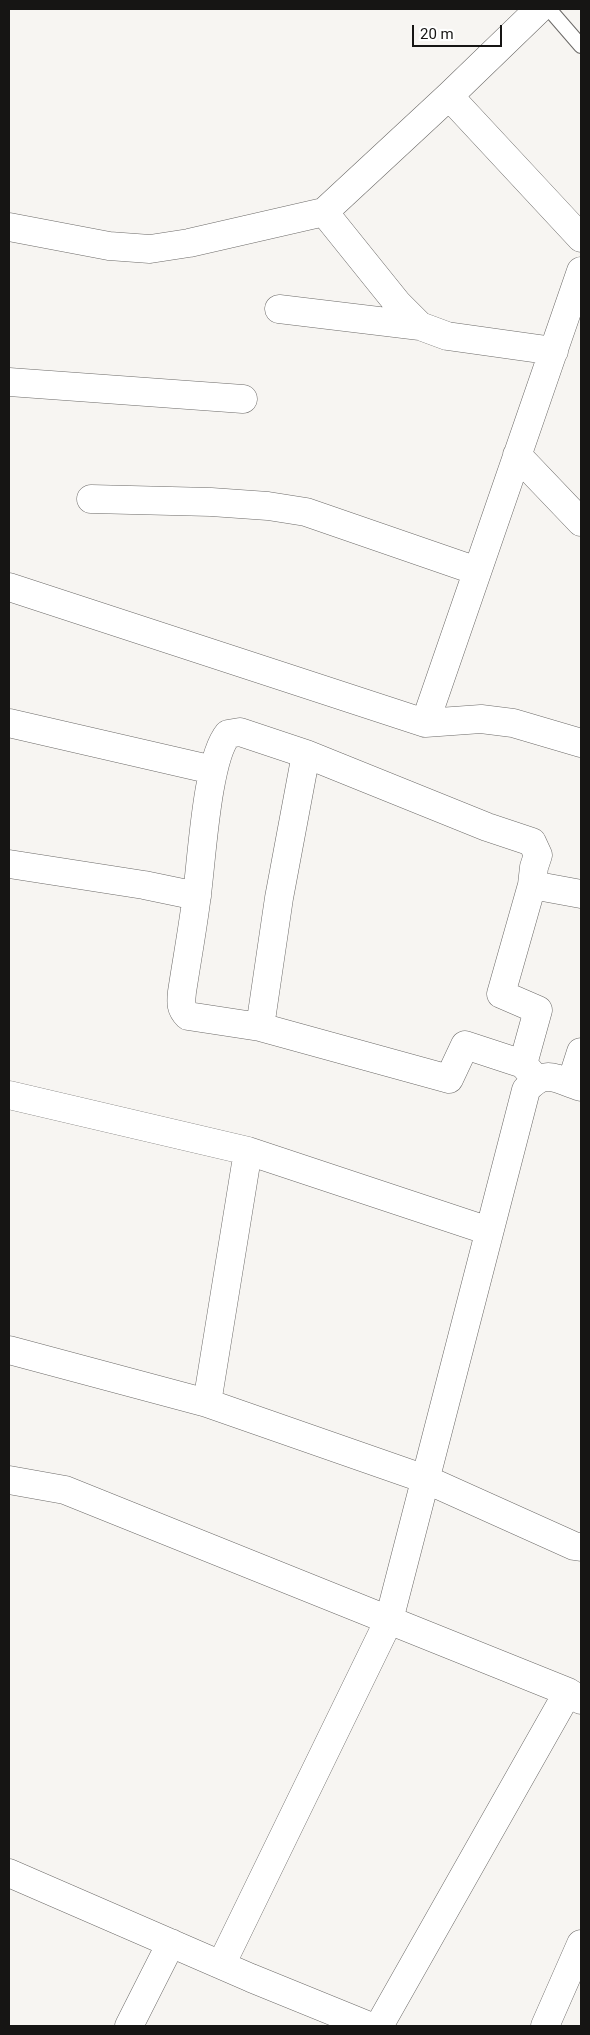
<!DOCTYPE html>
<style>
body{margin:0}
#map{position:relative;width:590px;height:2035px;overflow:hidden;background:#f7f5f2;font-family:Roboto,sans-serif}
canvas{display:block}
.frame{position:absolute;inset:0;border:10px solid #161514;pointer-events:none}
.scale{position:absolute;left:412px;top:25px;width:90px;height:22px;box-sizing:border-box;border:2px solid #161514;border-top:0;padding-left:6px;font-size:15px;line-height:18px;white-space:nowrap;color:#161514;-webkit-text-stroke:4px #fff;paint-order:stroke}
</style>
<div id="map">
<canvas width="590" height="2035"></canvas>
<div class="frame"></div>
<div class="scale">20 m</div>
</div>
<script>
const g = document.querySelector('canvas').getContext('2d');
g.lineJoin = 'round';
function stroke(path, color, width, dash) {
  g.strokeStyle = color;
  g.lineWidth = width;
  g.lineCap = dash ? 'butt' : 'round';
  g.setLineDash(dash || []);
  g.stroke(path);
}
const lane = new Path2D(`
 M 549,9 L 581,46`);
const street = new Path2D(`
 M 539,9 L 449,96 L 581,238
 M 324,212 L 398,304 L 420,326 L 447,336 L 554,351
 M 9,227 L 109,246 L 150,249 L 189,243 L 324,212 L 449,96
 M 279,309 L 420,326
 M 9,382 L 243,399
 M 517,455 L 581,522
 M 91,499 L 211,502 L 268,506 L 306,512 L 477,571
 M 9,587 L 425,723 L 481,719 L 513,723 L 581,743
 M 9,723 L 213,770
 M 425,723 L 581,271
 M 9,864 L 144,885 L 197,896
 M 260,1027 L 279,898 L 306,754
 M 523,1064 L 538,1010 L 501,994 L 532,885
 M 536,1079 L 523,1064 L 465,1045 L 449,1079 L 260,1027 L 188,1016 C 180,1008 181,1002 182,992 C 187,959 193,927 197,894 C 202,857 207,759 228,734 L 240,732 L 306,754 L 487,827 L 532,842 L 538,855 L 534,867 L 532,885 L 581,894
 M 571,1083 L 581,1052
 M 9,1095 L 248,1151 L 489,1231
 M 9,1350 L 207,1403 L 425,1479 L 574,1546 L 581,1547
 M 207,1403 L 248,1151
 M 9,1480 L 65,1490 L 568,1692 L 581,1700
 M 9,1873 L 251,1978 L 369,2026
 M 221,1965 L 389,1620 L 526,1090 C 545,1068 556,1079 581,1087
 M 129,2026 L 171,1943
 M 379,2026 L 568,1692
 M 545,2026 L 581,1944`);
stroke(lane, '#6c6a68', 16);
stroke(street, '#6c6a68', 29);
stroke(lane, '#fff', 14);
stroke(street, '#fff', 28);
</script>
